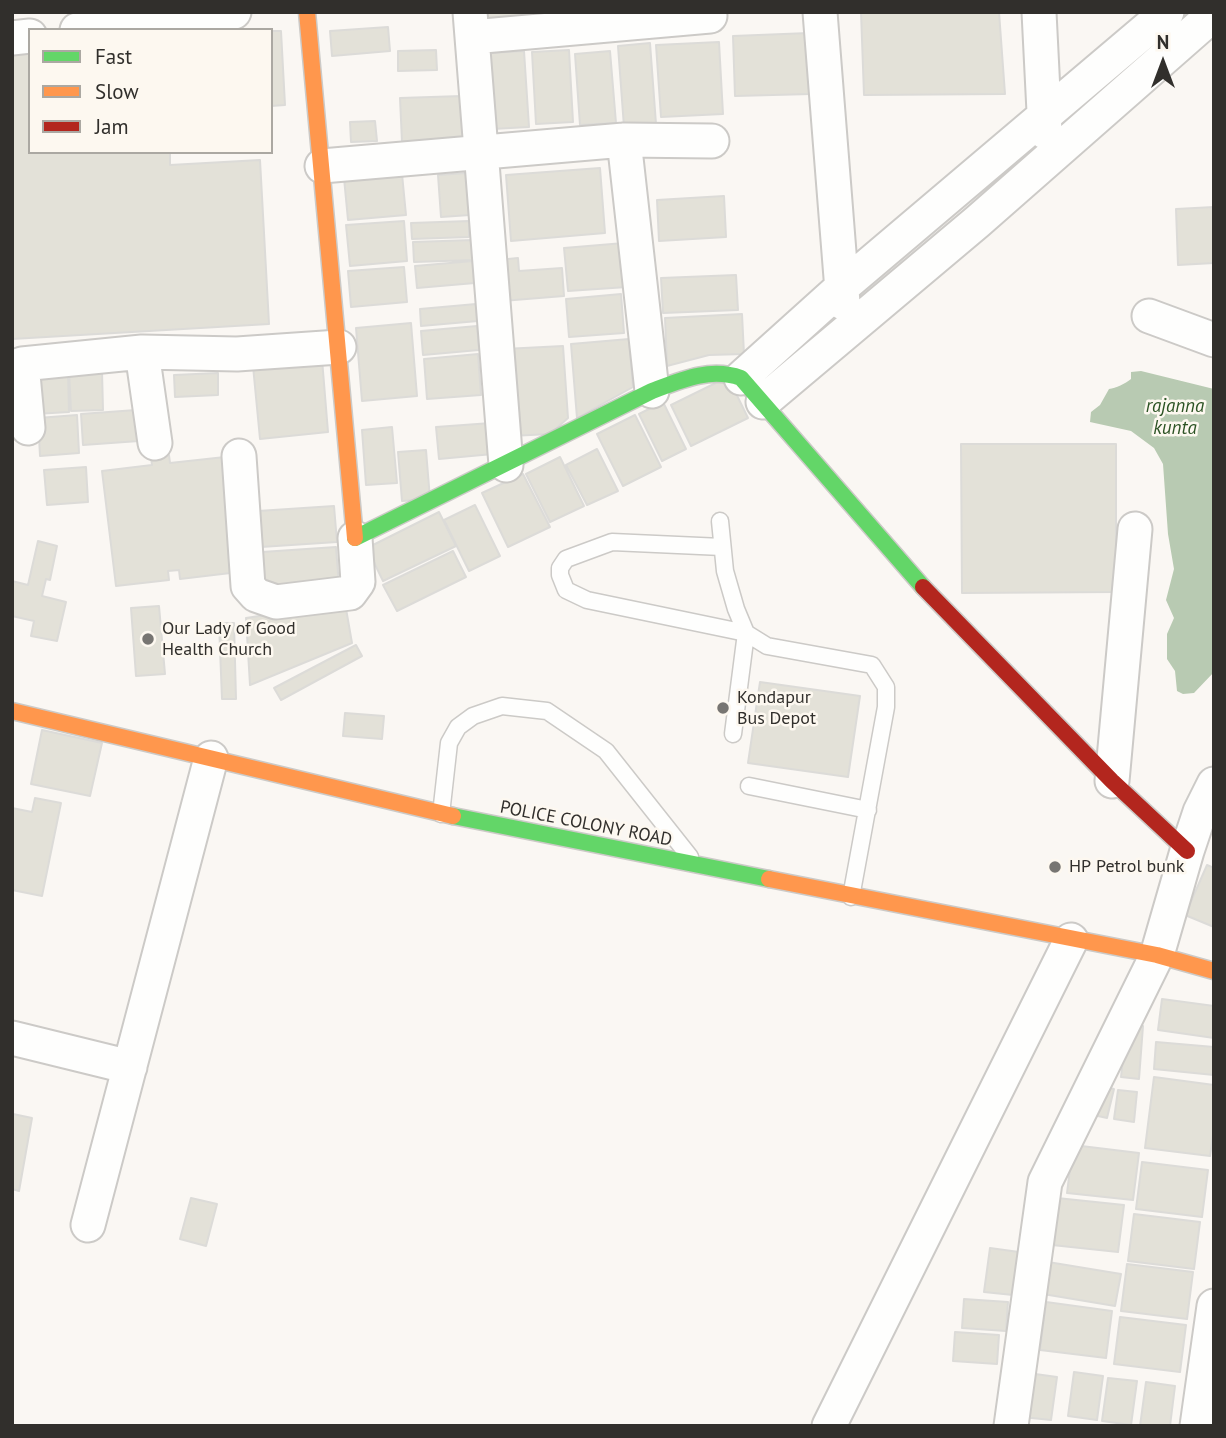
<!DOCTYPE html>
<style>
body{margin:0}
#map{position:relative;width:1226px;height:1438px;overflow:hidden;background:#faf7f3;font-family:"PT Sans",sans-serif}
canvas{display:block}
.frame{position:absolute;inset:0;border:14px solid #312f2c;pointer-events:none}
.legend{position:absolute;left:28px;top:28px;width:245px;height:126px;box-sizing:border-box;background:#fdf8f0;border:2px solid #aba8a2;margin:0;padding:9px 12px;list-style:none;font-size:21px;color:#312f2c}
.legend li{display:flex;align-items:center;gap:14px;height:35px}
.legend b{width:35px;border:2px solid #aba8a2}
.north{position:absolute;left:1128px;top:28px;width:70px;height:70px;-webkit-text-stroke:5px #fdf8f0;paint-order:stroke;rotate:0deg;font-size:19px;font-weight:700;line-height:28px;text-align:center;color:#312f2c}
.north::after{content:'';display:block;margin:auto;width:24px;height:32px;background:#312f2c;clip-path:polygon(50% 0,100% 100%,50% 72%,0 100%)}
</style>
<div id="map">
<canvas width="1226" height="1438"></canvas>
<div class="frame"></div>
<ul class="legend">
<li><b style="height:9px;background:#63d668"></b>Fast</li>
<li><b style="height:9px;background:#ff974d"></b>Slow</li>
<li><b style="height:9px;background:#b3261e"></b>Jam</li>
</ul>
<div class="north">N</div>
</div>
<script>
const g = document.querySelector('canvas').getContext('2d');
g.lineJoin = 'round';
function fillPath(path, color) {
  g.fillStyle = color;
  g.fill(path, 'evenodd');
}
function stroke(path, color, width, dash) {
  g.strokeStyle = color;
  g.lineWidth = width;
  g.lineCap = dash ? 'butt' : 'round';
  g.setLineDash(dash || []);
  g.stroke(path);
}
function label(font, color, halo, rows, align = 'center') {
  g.font = font + ' "PT Sans",sans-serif';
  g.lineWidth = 5;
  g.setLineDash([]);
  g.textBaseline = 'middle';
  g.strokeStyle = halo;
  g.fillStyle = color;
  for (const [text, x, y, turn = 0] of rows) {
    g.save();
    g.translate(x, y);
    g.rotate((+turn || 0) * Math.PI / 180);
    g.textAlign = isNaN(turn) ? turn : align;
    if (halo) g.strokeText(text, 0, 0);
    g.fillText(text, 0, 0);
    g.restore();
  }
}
fillPath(new Path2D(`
 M 1141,371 L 1214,389 L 1214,672 L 1194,693 L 1183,694 L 1177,691 L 1175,671 L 1167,659 L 1167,634 L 1174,618 L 1166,600 L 1174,569 L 1168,534 L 1163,464 L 1154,448 L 1131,431 L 1090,422 L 1091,412 L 1100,405 L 1109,389 C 1116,388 1125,384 1131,379 L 1131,372 Z`), '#b8cab2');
const building = new Path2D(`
 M 480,12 L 558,12 L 558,21 L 481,27 Z
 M 861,12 L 999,12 L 1005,94 L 864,95 Z
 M 388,27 L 390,51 L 332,56 L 330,31 Z
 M 271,31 L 281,31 L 285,105 L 271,106 Z
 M 809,33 L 811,94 L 735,96 L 733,36 Z
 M 719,42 L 723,114 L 661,117 L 656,45 Z
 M 650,43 L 656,124 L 624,127 L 618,46 Z
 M 30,50 L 30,152 L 170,152 L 170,165 L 260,160 L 269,324 L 12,339 L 12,52 Z
 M 436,50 L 437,70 L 398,71 L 398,51 Z
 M 569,50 L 573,122 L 536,124 L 532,52 Z
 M 524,51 L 529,127 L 492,129 L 487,53 Z
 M 610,51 L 616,123 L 580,125 L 575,54 Z
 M 462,96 L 464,140 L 402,142 L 400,98 Z
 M 375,121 L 377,141 L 351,142 L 350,122 Z
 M 600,168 L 605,233 L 511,241 L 506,175 Z
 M 466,173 L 470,215 L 441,217 L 438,175 Z
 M 402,174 L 406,215 L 348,220 L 344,178 Z
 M 724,196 L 726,237 L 659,241 L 657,200 Z
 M 1214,207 L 1214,263 L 1178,265 L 1176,209 Z
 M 404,221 L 407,261 L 350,266 L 346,225 Z
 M 469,221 L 469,237 L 412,239 L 411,223 Z
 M 473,240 L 474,260 L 414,262 L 413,242 Z
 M 624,243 L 627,287 L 568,291 L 564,248 Z
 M 518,258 L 519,271 L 562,268 L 564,296 L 502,301 L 498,260 Z
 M 473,261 L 475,283 L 417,288 L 415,266 Z
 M 404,267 L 407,302 L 351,307 L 348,271 Z
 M 736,275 L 738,310 L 663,313 L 661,278 Z
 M 621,294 L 624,333 L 569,337 L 566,299 Z
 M 476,304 L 478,321 L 421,326 L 420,309 Z
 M 742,314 L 744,354 L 709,355 L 667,366 L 665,318 Z
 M 411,323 L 417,396 L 362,401 L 356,328 Z
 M 477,326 L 479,350 L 423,355 L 421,331 Z
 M 629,339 L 633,387 L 577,418 L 571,344 Z
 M 563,346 L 568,418 L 550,434 L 511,436 L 504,349 Z
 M 478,354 L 481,395 L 427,399 L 424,359 Z
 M 322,359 L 328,432 L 260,439 L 253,366 Z
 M 68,371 L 69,412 L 35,414 L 33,373 Z
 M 69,371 L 102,371 L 103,410 L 71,411 Z
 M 218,373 L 218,395 L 175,397 L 174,375 Z
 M 728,377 L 748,418 L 691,446 L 671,405 Z
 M 663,402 L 686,449 L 662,461 L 639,414 Z
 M 136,410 L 139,441 L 83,445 L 81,414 Z
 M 77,415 L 79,453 L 40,456 L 38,418 Z
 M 635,415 L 661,467 L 623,486 L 597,434 Z
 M 491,423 L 493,454 L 439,459 L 436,427 Z
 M 392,427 L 397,483 L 366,485 L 362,430 Z
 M 961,444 L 1116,444 L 1116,592 L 962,593 Z
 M 597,449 L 618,491 L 587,505 L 566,465 Z
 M 426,450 L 430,499 L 402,501 L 398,452 Z
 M 169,455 L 170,463 L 225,457 L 239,572 L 180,579 L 179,570 L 168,571 L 169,580 L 116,586 L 102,471 L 152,465 L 151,457 Z
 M 560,457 L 584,506 L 550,522 L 526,474 Z
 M 86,467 L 88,502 L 47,505 L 44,470 Z
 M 523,474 L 550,527 L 508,547 L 482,493 Z
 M 475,505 L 500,556 L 469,571 L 444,520 Z
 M 334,506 L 337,542 L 261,547 L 258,511 Z
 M 439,512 L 456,546 L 383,581 L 367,548 Z
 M 38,541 L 57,546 L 50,580 L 46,579 L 42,596 L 66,602 L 57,641 L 31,636 L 34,621 L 12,616 L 12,581 L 28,585 Z
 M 336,547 L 339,586 L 264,590 L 262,552 Z
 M 453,551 L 466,577 L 397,611 L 383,585 Z
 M 345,603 L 352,643 L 250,685 L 246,618 Z
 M 159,606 L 165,674 L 136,676 L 131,608 Z
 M 219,623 L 234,623 L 236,699 L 222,699 Z
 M 356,645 L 362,656 L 281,700 L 274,688 Z
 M 760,682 L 860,696 L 848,777 L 748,763 Z
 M 345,713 L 384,716 L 382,739 L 343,736 Z
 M 42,730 L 102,743 L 90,796 L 31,784 Z
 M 35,798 L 61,803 L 42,896 L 12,890 L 12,808 L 32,812 Z
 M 1207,865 L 1214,868 L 1214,927 L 1185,915 Z
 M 1162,999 L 1214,1006 L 1214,1038 L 1158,1030 Z
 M 1127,1024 L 1143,1026 L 1139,1079 L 1121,1077 Z
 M 1156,1042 L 1214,1047 L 1214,1075 L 1154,1069 Z
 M 1154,1077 L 1214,1085 L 1214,1128 L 1210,1156 L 1145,1148 Z
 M 1095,1085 L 1114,1089 L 1107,1118 L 1089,1114 Z
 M 1118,1090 L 1137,1092 L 1134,1122 L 1114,1119 Z
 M 13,1114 L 32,1118 L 19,1191 L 12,1189 Z
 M 1073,1145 L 1139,1153 L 1133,1200 L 1067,1193 Z
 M 1142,1162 L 1208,1170 L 1202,1217 L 1136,1209 Z
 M 191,1198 L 217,1204 L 206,1246 L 180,1239 Z
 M 1057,1198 L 1124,1205 L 1118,1252 L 1052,1245 Z
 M 1134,1214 L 1200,1222 L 1194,1269 L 1128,1261 Z
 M 990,1248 L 1019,1252 L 1013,1295 L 984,1292 Z
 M 1048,1262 L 1121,1274 L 1115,1306 L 1043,1294 Z
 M 1127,1264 L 1193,1272 L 1187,1319 L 1121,1311 Z
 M 964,1299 L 1008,1302 L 1006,1331 L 962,1328 Z
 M 1046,1302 L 1112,1311 L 1106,1358 L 1040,1350 Z
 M 1120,1317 L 1186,1325 L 1180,1372 L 1114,1364 Z
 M 955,1332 L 999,1335 L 997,1364 L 953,1361 Z
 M 1074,1372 L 1103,1376 L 1097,1420 L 1068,1416 Z
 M 1028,1373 L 1057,1377 L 1051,1420 L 1022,1417 Z
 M 1108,1378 L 1137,1381 L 1131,1425 L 1102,1421 Z
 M 1146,1382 L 1175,1386 L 1170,1426 L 1140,1426 Z`);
fillPath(building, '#e3e1d8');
stroke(building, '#dcdbd8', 2);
const lane = new Path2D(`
 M 720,521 L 725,571 L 736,609 L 746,633 L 767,646 L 872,665 L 886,687 L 886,707 L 851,897
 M 722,547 L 612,542 L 566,559 L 560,568 L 560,575 L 566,590 L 587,600 L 746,633 L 733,734
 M 749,786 L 868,810
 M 441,814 L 449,743 L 458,727 L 473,716 L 502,706 L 547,711 L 606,751 L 690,857`);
const street = new Path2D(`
 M 470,12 L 506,465
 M 820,12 L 843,303
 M 1039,12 L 1045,132
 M 77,30 L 234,12
 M 472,37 L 710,16
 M 12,38 L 30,36
 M 624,140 L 652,391
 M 322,166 L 624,140 L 712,141
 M 1149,316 L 1214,340
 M 142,352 L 155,443
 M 741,378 L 841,288 L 1167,12
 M 763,402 L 977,222 L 1214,14
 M 28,428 L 22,364 L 142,352 L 237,354 L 339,347
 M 239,456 L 248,586 L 256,595 L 276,602 L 350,593 L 358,582 L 355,538
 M 1112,781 L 1135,529
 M 12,1038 L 130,1067
 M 88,1225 L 211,758
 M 829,1426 L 1071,940
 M 1011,1426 L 1045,1182 L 1157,955 L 1187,851 L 1200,812 L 1214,784
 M 1197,1426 L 1214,1306`);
const fast = new Path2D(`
 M 355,538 L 652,391 C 681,380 710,367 741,378 L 923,587
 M 453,816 L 769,879`);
const slow = new Path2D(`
 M 307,12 L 355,538
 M 12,711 L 453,816
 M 769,879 L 1157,955 L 1214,971`);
const jam = new Path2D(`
 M 923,587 L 1112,781 L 1187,851`);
stroke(lane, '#cccac7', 19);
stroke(street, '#cccac7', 37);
stroke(fast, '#cccac7', 19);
stroke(slow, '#cccac7', 19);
stroke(jam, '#cccac7', 19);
stroke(lane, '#fefefd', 16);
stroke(street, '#fefefd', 33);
stroke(fast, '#63d668', 16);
stroke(slow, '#ff974d', 16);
stroke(jam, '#b3261e', 16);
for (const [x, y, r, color] of [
 [148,639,7,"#777572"],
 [723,708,7,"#777572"],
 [1055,867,7,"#777572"]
]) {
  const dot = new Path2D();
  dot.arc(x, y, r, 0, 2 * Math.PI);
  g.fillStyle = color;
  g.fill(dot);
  stroke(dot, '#fdf8f0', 2.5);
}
label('18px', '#312f2c', '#fdf8f0', [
 ["Our Lady of Good",162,629],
 ["Health Church",162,650],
 ["Kondapur",737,698],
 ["Bus Depot",737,719],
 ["HP Petrol bunk",1069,867]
], 'left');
label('18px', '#312f2c', '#fdf8f0', [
 ["POLICE COLONY ROAD",586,824,11]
]);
label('italic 19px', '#2c5324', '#fdf8f0', [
 ["rajanna",1175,407],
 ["kunta",1175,429]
]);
</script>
